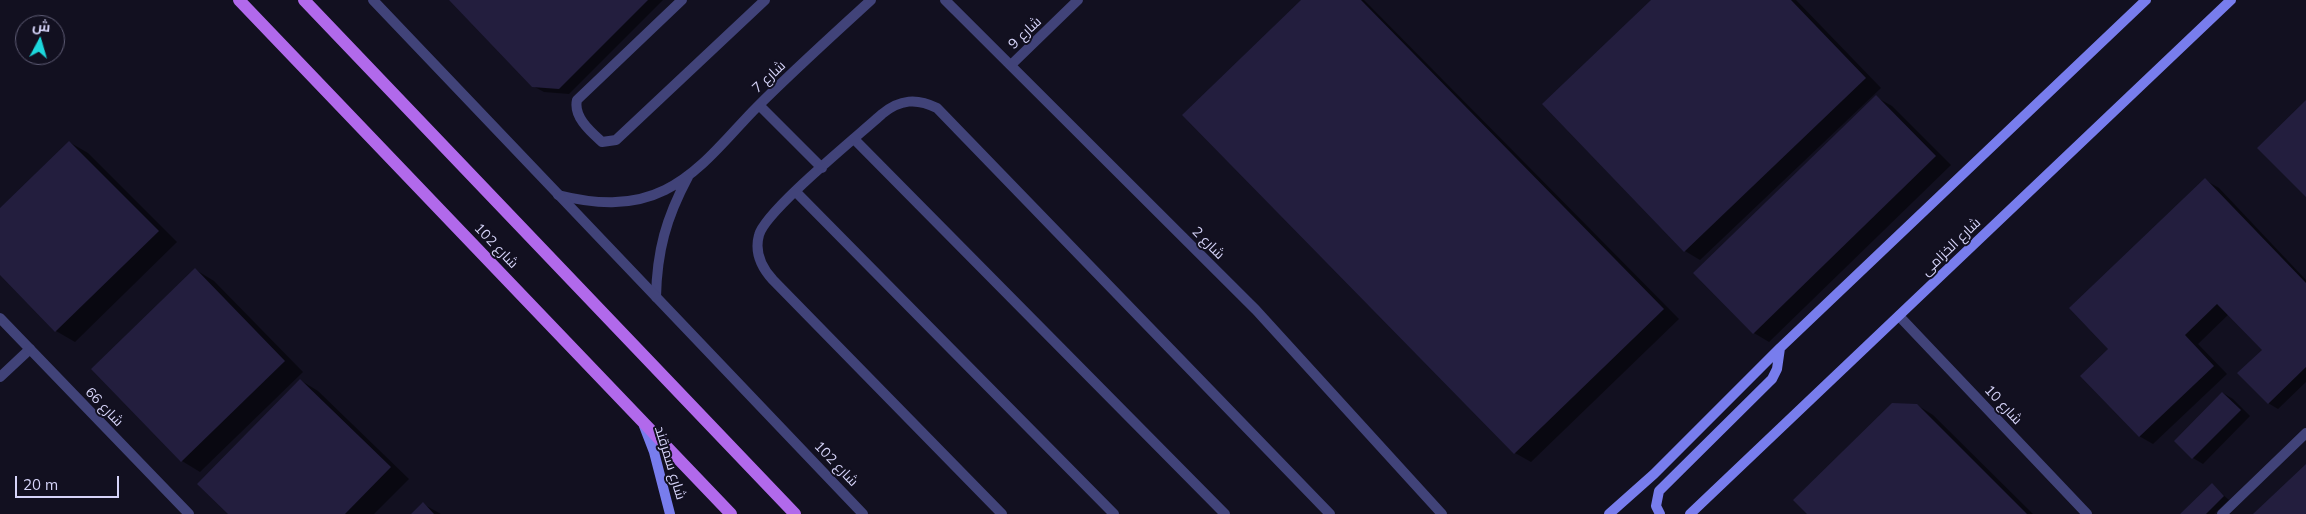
<!DOCTYPE html>
<meta charset="utf-8">
<style>
body{margin:0}
#map{position:relative;width:2306px;height:514px;overflow:hidden;background:#121020;font-family:Mulish,Cairo,sans-serif}
canvas{display:block}
.north{position:absolute;left:15px;top:15px;width:50px;height:50px;box-sizing:border-box;background:#121020;border:1px solid #605e77;border-radius:50%;rotate:6deg;font-size:14px;font-weight:700;line-height:20px;text-align:center;color:#d6d4f9}
.north::after{content:'';display:block;margin:auto;width:18px;height:22px;background:#1dd8dd;clip-path:polygon(50% 0,100% 100%,50% 72%,0 100%)}
.scale{position:absolute;left:15px;top:476px;width:104px;height:22px;box-sizing:border-box;border:2px solid #d6d4f9;border-top:0;padding-left:6px;font-size:15px;line-height:18px;white-space:nowrap;color:#d6d4f9;-webkit-text-stroke:4px #121020;paint-order:stroke}
</style>
<div id="map">
<canvas width="2306" height="514"></canvas>
<div class="north">ش</div>
<div class="scale">20 m</div>
</div>
<script>
const g = document.querySelector('canvas').getContext('2d');
g.lineJoin = 'round';
function fillPath(path, color) {
  g.fillStyle = color;
  g.fill(path, 'evenodd');
}
function stroke(path, color, width, dash) {
  g.strokeStyle = color;
  g.lineWidth = width;
  g.lineCap = dash ? 'butt' : 'round';
  g.setLineDash(dash || []);
  g.stroke(path);
}
function label(font, color, halo, rows, align = 'center') {
  g.font = font + ' Mulish,Cairo,sans-serif';
  g.lineWidth = 4;
  g.setLineDash([]);
  g.textBaseline = 'middle';
  g.strokeStyle = halo;
  g.fillStyle = color;
  for (const [text, x, y, turn = 0] of rows) {
    g.save();
    g.translate(x, y);
    g.rotate((+turn || 0) * Math.PI / 180);
    g.textAlign = isNaN(turn) ? turn : align;
    if (halo) g.strokeText(text, 0, 0);
    g.fillText(text, 0, 0);
    g.restore();
  }
}
fillPath(new Path2D(`
 M 450,0 L 663,0 L 569,94 L 544,92 L 533,86 Z
 M 1302,0 L 1364,0 L 1679,319 L 1531,462 L 1515,453 L 1216,147 Z
 M 1653,0 L 1796,0 L 1881,88 L 1700,260 L 1685,251 Z
 M 1876,97 L 1892,106 L 1951,165 L 1769,342 L 1754,333 Z
 M 69,142 L 88,153 L 177,242 L 75,342 L 56,331 L 0,274 L 0,210 Z
 M 2205,180 L 2219,188 L 2306,280 L 2306,382 L 2278,409 L 2268,403 L 2264,350 L 2229,314 L 2198,344 L 2227,374 L 2153,444 L 2139,436 L 2110,349 Z
 M 196,270 L 214,281 L 303,372 L 200,472 L 182,461 Z
 M 300,380 L 318,391 L 409,479 L 374,514 L 230,514 Z
 M 2223,393 L 2233,399 L 2250,416 L 2203,464 L 2193,458 L 2176,441 Z
 M 1917,405 L 1933,415 L 2033,514 L 1809,514 Z
 M 2212,485 L 2229,500 L 2214,514 L 2182,514 Z
 M 423,504 L 441,514 L 413,514 Z`), '#0007');
fillPath(new Path2D(`
 M 449,0 L 648,0 L 559,89 L 532,87 Z
 M 1301,0 L 1361,0 L 1664,309 L 1514,454 L 1182,115 Z
 M 1651,0 L 1791,0 L 1866,78 L 1684,252 L 1542,104 Z
 M 1876,95 L 1936,156 L 1753,334 L 1693,273 Z
 M 2306,100 L 2306,197 L 2257,148 Z
 M 69,141 L 159,231 L 55,332 L 0,275 L 0,208 Z
 M 2205,178 L 2306,283 L 2306,367 L 2268,404 L 2237,373 L 2262,350 L 2217,304 L 2185,335 L 2214,366 L 2139,437 L 2080,376 L 2108,349 L 2069,308 Z
 M 195,268 L 285,361 L 181,462 L 91,369 Z
 M 300,379 L 391,467 L 345,514 L 228,514 L 197,484 Z
 M 2222,392 L 2241,410 L 2192,459 L 2174,441 Z
 M 1892,403 L 1917,404 L 2027,514 L 1807,514 L 1793,500 Z
 M 2306,464 L 2306,514 L 2253,514 Z
 M 2212,483 L 2224,496 L 2206,514 L 2180,514 Z
 M 423,502 L 434,514 L 411,514 Z`), '#231e3e');
stroke(new Path2D(`
 M 682,0 L 577,100 C 573,117 591,132 602,142 L 616,140 L 765,0
 M 945,0 L 1256,310 L 1442,514
 M 1012,64 L 1078,0
 M 759,105 L 822,168
 M 854,139 L 1225,514
 M 796,192 L 1114,514
 M 558,195 C 594,204 631,207 665,190 C 702,172 729,135 757,107 C 794,70 833,35 871,0
 M 656,297 C 657,251 666,218 688,177
 M 1899,316 L 2087,514
 M 0,377 L 30,349
 M 1002,514 L 773,280 C 762,268 754,253 759,235 C 765,211 859,135 882,114 C 900,99 917,98 937,108 L 1330,514
 M 2222,514 L 2306,433`), '#414379', 10);
stroke(new Path2D(`
 M 373,0 L 863,514
 M 0,318 L 189,514`), '#414379', 10);
stroke(new Path2D(`
 M 644,426 L 654,452 L 670,514
 M 1609,514 L 1654,474 L 1780,348 L 2146,0
 M 1660,514 L 1656,506 L 1659,491 L 1772,379 L 1777,369 L 1780,348
 M 1690,514 L 2231,0`), '#787ded', 10);
stroke(new Path2D(`
 M 239,0 L 731,514
 M 304,0 L 795,514`), '#b169eb', 12);
label('14px', '#d6d4f9', '#121020', [
 ["شارع 9",1025,33,-44],
 ["شارع 7",769,77,-43],
 ["شارع 2",1208,243,45],
 ["شارع 102",496,246,46],
 ["شارع الخزامى",1951,247,-44],
 ["شارع 10",2003,405,47],
 ["شارع 66",104,407,46],
 ["شارع سمرقند",670,463,73],
 ["شارع 102",836,464,46]
]);
</script>
